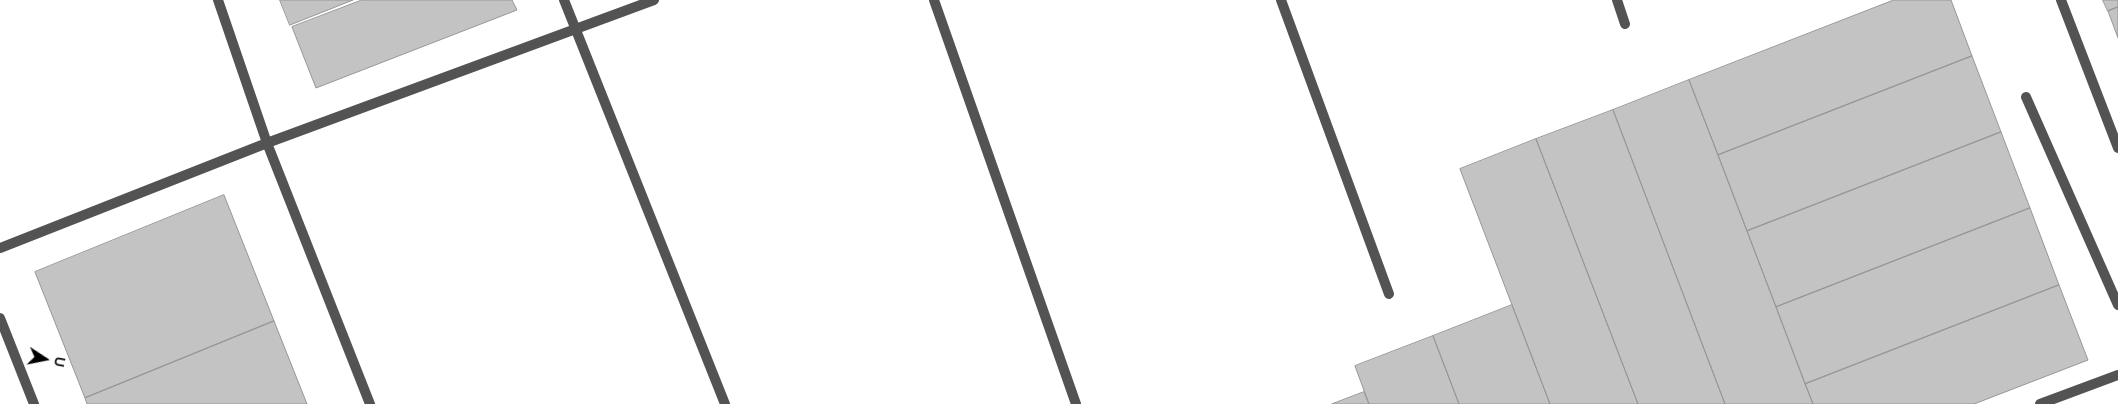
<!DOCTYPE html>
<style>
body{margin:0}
#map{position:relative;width:2118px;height:404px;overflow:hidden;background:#fff;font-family:Manrope,sans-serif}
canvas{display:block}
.north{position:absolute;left:20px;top:334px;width:50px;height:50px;-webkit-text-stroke:4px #fff;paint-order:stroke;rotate:101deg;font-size:14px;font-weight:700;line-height:20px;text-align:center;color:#000}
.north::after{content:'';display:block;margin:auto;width:18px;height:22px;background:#000;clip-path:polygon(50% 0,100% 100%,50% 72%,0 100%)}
</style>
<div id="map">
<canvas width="2118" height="404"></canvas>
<div class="north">U</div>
</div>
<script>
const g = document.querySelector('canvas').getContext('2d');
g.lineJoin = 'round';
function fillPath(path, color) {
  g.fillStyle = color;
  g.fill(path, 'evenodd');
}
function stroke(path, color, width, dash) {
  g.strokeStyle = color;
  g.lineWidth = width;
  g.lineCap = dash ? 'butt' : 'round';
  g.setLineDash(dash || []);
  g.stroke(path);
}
const building = new Path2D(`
 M 280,0 L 353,0 L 290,25 Z
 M 362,0 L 512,0 L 517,10 L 316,88 L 292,27 Z
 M 1894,0 L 1951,0 L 1972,56 L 1718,155 L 1689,80 Z
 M 2103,0 L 2118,0 L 2118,7 L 2108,11 Z
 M 2118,7 L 2118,38 L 2108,11 Z
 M 1972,56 L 2001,132 L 1747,231 L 1718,155 Z
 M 1689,80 L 1718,155 L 1813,404 L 1725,404 L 1613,110 Z
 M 1613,110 L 1725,404 L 1638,404 L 1536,139 Z
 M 2001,132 L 2030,208 L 1776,307 L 1747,231 Z
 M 1536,139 L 1638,404 L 1550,404 L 1512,305 L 1460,169 Z
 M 224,195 L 274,321 L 85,398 L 35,272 Z
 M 2030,208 L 2059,285 L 1805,384 L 1776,307 Z
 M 2059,285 L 2088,360 L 1974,404 L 1813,404 L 1805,384 Z
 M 1512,305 L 1550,404 L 1459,404 L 1433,336 Z
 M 274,321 L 307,404 L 87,404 L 85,398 Z
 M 1433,336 L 1459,404 L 1369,404 L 1355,366 Z
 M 1364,392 L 1369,404 L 1332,404 Z`);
fillPath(building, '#c3c3c3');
stroke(building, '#979797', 1);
stroke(new Path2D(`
 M 218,0 L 267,143 L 370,404
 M 564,0 L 725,404
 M 934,0 L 1076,404
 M 1281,0 L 1389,294
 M 1617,0 L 1625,24
 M 2061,0 L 2118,148
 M 2026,97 L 2118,305
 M 0,248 L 267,143 L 654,0
 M 0,318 L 34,404
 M 2040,404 L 2118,375`), '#535353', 10);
</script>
